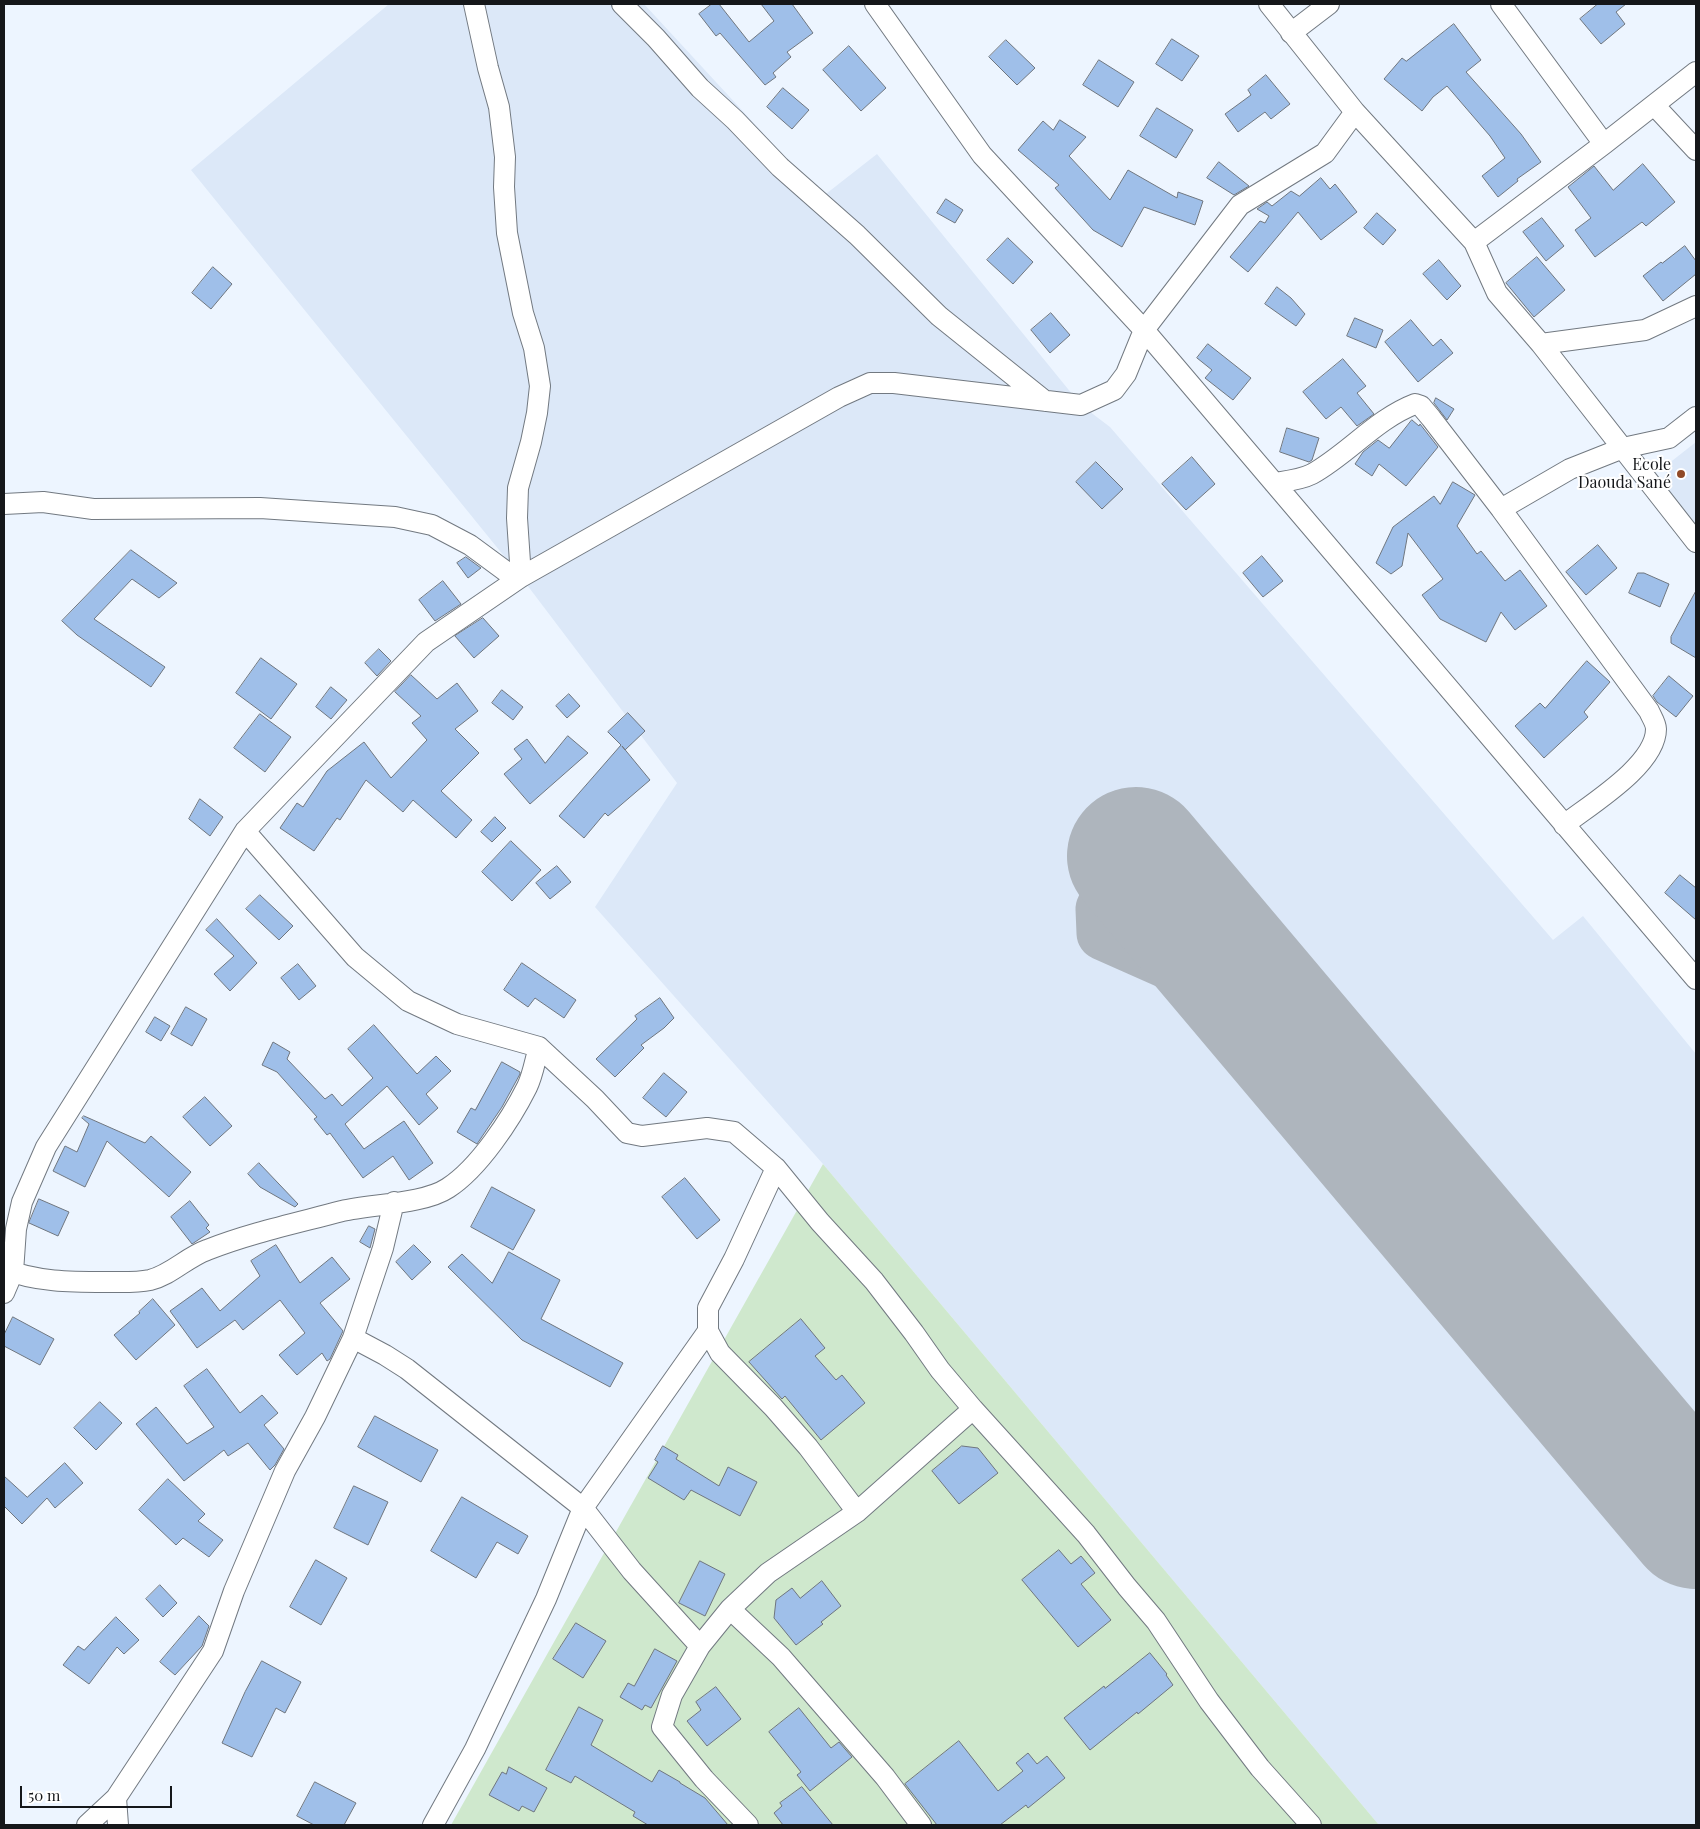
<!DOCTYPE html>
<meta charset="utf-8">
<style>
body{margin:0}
#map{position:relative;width:1700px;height:1829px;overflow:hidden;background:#edf5ff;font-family:"Playfair Display",serif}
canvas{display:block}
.frame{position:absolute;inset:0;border:5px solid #15171a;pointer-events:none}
.scale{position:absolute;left:20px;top:1786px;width:152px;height:22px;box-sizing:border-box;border:2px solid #15171a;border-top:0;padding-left:6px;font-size:15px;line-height:18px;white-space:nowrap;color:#15171a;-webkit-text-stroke:4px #fff;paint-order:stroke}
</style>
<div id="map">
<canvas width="1700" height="1829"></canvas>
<div class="frame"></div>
<div class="scale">50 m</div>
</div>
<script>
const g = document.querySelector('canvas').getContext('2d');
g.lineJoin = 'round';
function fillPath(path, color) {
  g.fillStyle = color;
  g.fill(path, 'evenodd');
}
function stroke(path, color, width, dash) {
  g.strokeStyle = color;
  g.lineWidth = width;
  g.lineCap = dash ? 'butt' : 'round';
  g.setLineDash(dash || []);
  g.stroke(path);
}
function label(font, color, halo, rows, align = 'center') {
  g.font = font + ' "Playfair Display",serif';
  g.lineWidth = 4;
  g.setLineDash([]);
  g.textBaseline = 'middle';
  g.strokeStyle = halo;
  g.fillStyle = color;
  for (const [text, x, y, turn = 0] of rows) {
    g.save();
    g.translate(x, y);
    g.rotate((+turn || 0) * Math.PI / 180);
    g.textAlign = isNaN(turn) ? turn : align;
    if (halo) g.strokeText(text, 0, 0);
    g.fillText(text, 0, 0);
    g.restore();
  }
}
fillPath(new Path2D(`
 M 389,4 L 644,4 L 822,197 L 877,154 L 1081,405 L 1110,427 L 1553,940 L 1583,916 L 1696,1054 L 1696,1825 L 1379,1825 L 823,1164 L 595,907 L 677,783 L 521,577 L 191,170 Z
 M 1696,442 L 1696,524 L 1664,484 L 1668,464 Z`), '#dce8f8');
fillPath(new Path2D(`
 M 823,1164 L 1379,1825 L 451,1825 Z`), '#cfe8cd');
stroke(new Path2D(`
 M 1222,958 L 1213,911 L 1205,888 L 1185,872 L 1162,864 L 1144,866 L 1117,881 L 1103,909 L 1104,933 L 1210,980 L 1282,1029`), '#aeb5bd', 55);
stroke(new Path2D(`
 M 1136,856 L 1696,1520`), '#aeb5bd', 138);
const building = new Path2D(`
 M 712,4 L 719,4 L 749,42 L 774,21 L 761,4 L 792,4 L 813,33 L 787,52 L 791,57 L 773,73 L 776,77 L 765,85 L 720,33 L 716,36 L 699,14 Z
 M 1598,4 L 1626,4 L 1616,12 L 1625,24 L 1601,44 L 1580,19 Z
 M 1454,24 L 1481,60 L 1466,72 L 1521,134 L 1541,162 L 1517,179 L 1518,181 L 1498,197 L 1482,176 L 1505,158 L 1490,136 L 1447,86 L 1433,97 L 1422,111 L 1384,79 L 1402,58 L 1406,61 Z
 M 1172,39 L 1199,56 L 1182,81 L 1156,64 Z
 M 1006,40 L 1035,68 L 1017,85 L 989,57 Z
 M 849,46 L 886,88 L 861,111 L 823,70 Z
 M 1099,60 L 1134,82 L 1118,107 L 1083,85 Z
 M 1266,75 L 1290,104 L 1271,119 L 1265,112 L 1238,132 L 1225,114 L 1251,95 L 1248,90 Z
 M 783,88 L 809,110 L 792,129 L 767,107 Z
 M 1157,108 L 1193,130 L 1176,158 L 1140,136 Z
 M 1060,120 L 1086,137 L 1069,156 L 1110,200 L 1128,170 L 1177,198 L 1178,192 L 1203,201 L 1195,225 L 1144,207 L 1122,247 L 1093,230 L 1055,188 L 1059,185 L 1018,150 L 1043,121 L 1053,130 Z
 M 1219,162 L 1249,186 L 1234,195 L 1207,178 Z
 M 1643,164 L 1675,202 L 1646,226 L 1642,222 L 1595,257 L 1575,230 L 1591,218 L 1568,187 L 1594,166 L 1613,190 Z
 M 1321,178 L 1330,189 L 1335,184 L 1357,212 L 1321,240 L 1298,212 L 1248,272 L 1230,257 L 1260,221 L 1265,223 L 1269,216 L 1257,209 L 1267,202 L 1272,206 L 1291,191 L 1299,196 Z
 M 946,199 L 963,210 L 955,223 L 937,213 Z
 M 1377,213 L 1396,230 L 1383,245 L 1364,228 Z
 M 1542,218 L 1564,246 L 1546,261 L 1523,232 Z
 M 1008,238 L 1033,262 L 1013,284 L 987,260 Z
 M 1685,246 L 1696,261 L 1696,274 L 1663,301 L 1643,276 L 1661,262 L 1662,263 Z
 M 1537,257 L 1565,290 L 1534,317 L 1506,283 Z
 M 1439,260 L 1461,286 L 1447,300 L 1423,274 Z
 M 213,267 L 232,284 L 211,309 L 192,293 Z
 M 1277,287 L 1291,298 L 1305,314 L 1296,326 L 1265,304 Z
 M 1051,313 L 1070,335 L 1050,353 L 1031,330 Z
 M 1355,318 L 1383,330 L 1376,348 L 1347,336 Z
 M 1411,320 L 1433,346 L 1441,339 L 1453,353 L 1418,382 L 1385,342 Z
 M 1208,344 L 1251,378 L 1233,400 L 1205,378 L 1212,370 L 1197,358 Z
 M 1343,359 L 1366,386 L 1357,393 L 1374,414 L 1357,426 L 1341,407 L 1326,419 L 1303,392 Z
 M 1436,398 L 1454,409 L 1447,420 L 1434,403 Z
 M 1412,420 L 1419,426 L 1420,424 L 1438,447 L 1406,486 L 1379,464 L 1372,476 L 1355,464 L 1363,452 L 1378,440 L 1389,448 Z
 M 1287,428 L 1319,438 L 1312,460 L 1309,462 L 1280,452 Z
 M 1192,457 L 1215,484 L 1186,510 L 1162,484 Z
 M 1096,462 L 1123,489 L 1102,509 L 1076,482 Z
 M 1453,482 L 1475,495 L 1457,526 L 1477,554 L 1481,551 L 1505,581 L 1520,570 L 1547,606 L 1515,630 L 1501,612 L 1486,642 L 1440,619 L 1422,595 L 1443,579 L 1408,533 L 1402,566 L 1391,574 L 1376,563 L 1393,527 L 1434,496 L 1440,504 Z
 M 1598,545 L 1617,568 L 1586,595 L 1566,572 Z
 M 131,550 L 177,583 L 159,598 L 132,579 L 94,619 L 165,667 L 151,687 L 77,635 L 62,621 Z
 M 1262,556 L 1283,581 L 1263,597 L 1243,573 Z
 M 466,557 L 481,568 L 468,578 L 457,563 Z
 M 1638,573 L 1644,573 L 1669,584 L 1660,607 L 1629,593 Z
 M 443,581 L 461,604 L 435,621 L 419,600 Z
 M 1696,591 L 1696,658 L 1671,643 L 1671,637 Z
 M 483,618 L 499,636 L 474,658 L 455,636 Z
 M 379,649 L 391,661 L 377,676 L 365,663 Z
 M 261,658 L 297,684 L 271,719 L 236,693 Z
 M 1587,661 L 1610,682 L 1584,712 L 1588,717 L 1544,758 L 1515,726 L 1540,703 L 1545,708 Z
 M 411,675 L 437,699 L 457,683 L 478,711 L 455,729 L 479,753 L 441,791 L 472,820 L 456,838 L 413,800 L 403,812 L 366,780 L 340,820 L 337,818 L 314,851 L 280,828 L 297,803 L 303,807 L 327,771 L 364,742 L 391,778 L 427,740 L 412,723 L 421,716 L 395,692 Z
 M 1669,676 L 1693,696 L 1676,717 L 1657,702 L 1653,696 Z
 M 331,687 L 347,700 L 331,719 L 316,707 Z
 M 502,690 L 523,707 L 513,720 L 492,703 Z
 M 569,694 L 580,706 L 567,718 L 556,706 Z
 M 628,713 L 645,731 L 625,750 L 622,746 L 650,780 L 608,816 L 605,813 L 584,838 L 559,816 L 621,745 L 608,732 Z
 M 260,714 L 291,737 L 265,772 L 234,748 Z
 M 568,736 L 588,753 L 530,804 L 504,774 L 522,759 L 514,749 L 527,739 L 545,763 Z
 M 200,799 L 223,817 L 210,836 L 189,819 Z
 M 495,817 L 506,828 L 492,842 L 481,832 Z
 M 511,841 L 541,870 L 512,901 L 482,872 Z
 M 557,866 L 571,882 L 550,899 L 536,883 Z
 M 1680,875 L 1696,888 L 1696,920 L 1665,893 Z
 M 260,895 L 293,926 L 279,940 L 246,909 Z
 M 217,919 L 257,963 L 230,991 L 214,974 L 234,956 L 206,930 Z
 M 522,963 L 576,1000 L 564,1018 L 535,998 L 528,1007 L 504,990 Z
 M 298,964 L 316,986 L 299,1000 L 281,978 Z
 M 660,998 L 674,1018 L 664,1028 L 641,1045 L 644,1048 L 615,1077 L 596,1059 L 637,1019 L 635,1016 Z
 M 186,1007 L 207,1019 L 192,1046 L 171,1034 Z
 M 155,1017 L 170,1026 L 161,1041 L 146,1032 Z
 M 374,1025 L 417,1074 L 436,1056 L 451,1071 L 426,1094 L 438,1108 L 419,1125 L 387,1086 L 345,1124 L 364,1149 L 404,1121 L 433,1163 L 409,1180 L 393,1156 L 363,1178 L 330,1133 L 327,1135 L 314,1119 L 317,1117 L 277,1072 L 262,1065 L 273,1042 L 290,1052 L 287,1059 L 325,1099 L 332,1094 L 342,1106 L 373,1078 L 348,1049 Z
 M 502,1062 L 520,1072 L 520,1074 L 502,1107 L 477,1144 L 457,1132 L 471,1108 L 475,1110 Z
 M 664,1073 L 687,1092 L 666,1117 L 643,1098 Z
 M 205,1097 L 232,1126 L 210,1146 L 183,1117 Z
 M 84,1116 L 145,1143 L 151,1136 L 191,1172 L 169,1197 L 107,1141 L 85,1187 L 53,1171 L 65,1146 L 77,1152 L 89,1124 L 82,1118 Z
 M 259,1163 L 298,1204 L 295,1207 L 260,1187 L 248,1174 Z
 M 685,1178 L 720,1220 L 697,1239 L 662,1197 Z
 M 492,1187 L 535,1210 L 513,1250 L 471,1227 Z
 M 39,1199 L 69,1212 L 58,1236 L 29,1223 Z
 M 190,1201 L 209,1225 L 206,1228 L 210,1232 L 192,1244 L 171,1217 Z
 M 369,1226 L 375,1229 L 370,1248 L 360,1242 Z
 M 276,1245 L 300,1283 L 332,1257 L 350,1279 L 320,1303 L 343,1331 L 330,1359 L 327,1361 L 322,1353 L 297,1375 L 279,1355 L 305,1333 L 280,1300 L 243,1330 L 235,1320 L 197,1348 L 170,1311 L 202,1288 L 220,1311 L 260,1276 L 251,1261 Z
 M 414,1245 L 431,1262 L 412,1280 L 396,1262 Z
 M 509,1252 L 560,1280 L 541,1319 L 623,1363 L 610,1387 L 522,1340 L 448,1267 L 462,1254 L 492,1283 Z
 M 153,1299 L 175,1325 L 136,1360 L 114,1335 L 140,1313 L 139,1312 Z
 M 13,1317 L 54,1339 L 40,1365 L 4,1346 L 4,1335 Z
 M 801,1319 L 825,1348 L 815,1356 L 836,1380 L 842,1375 L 865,1403 L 821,1440 L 785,1396 L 782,1399 L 749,1362 Z
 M 207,1369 L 240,1413 L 262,1395 L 278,1413 L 264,1425 L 284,1449 L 275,1465 L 270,1470 L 248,1443 L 228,1456 L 224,1450 L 184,1481 L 136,1424 L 156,1407 L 187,1444 L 214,1427 L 184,1386 Z
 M 100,1402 L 122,1423 L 96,1450 L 74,1428 Z
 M 375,1416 L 438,1450 L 421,1482 L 358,1447 Z
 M 663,1446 L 678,1455 L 676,1459 L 719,1486 L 728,1467 L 757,1482 L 740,1516 L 691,1490 L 684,1500 L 648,1478 L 658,1462 L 655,1460 Z
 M 962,1446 L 978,1448 L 998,1473 L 959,1504 L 932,1471 Z
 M 65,1463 L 83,1483 L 55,1508 L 47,1498 L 22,1524 L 4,1506 L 4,1476 L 27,1497 Z
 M 168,1479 L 205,1514 L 198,1521 L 223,1540 L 209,1557 L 183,1538 L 176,1545 L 139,1510 Z
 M 354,1486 L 388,1502 L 368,1545 L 334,1528 Z
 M 462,1497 L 528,1536 L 518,1554 L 497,1542 L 476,1578 L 431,1551 Z
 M 1059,1550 L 1071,1564 L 1081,1556 L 1095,1573 L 1081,1584 L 1111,1620 L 1078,1647 L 1022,1580 Z
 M 316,1560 L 347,1578 L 321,1625 L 290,1607 Z
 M 700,1561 L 725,1574 L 705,1616 L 679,1603 Z
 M 822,1581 L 841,1606 L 821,1622 L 823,1624 L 796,1645 L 774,1618 L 776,1600 L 792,1588 L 800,1598 Z
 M 160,1585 L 177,1603 L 163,1617 L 146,1599 Z
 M 199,1616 L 209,1626 L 202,1646 L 175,1675 L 160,1662 Z
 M 116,1617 L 139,1640 L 124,1654 L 117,1647 L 89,1684 L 63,1665 L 78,1646 L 84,1650 Z
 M 576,1623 L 606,1641 L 583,1678 L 553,1659 Z
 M 655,1649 L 677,1661 L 651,1708 L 645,1705 L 642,1710 L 620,1697 L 628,1683 L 634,1686 Z
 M 1150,1653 L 1167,1674 L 1166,1675 L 1173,1685 L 1138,1714 L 1137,1712 L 1090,1750 L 1064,1718 L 1104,1686 L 1105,1688 Z
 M 262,1661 L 301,1682 L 285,1713 L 276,1708 L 252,1757 L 222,1743 L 245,1692 Z
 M 716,1687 L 741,1719 L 707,1746 L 687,1721 L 701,1710 L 696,1702 Z
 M 579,1707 L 603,1720 L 591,1745 L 652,1782 L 659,1770 L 680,1782 L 680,1783 L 705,1798 L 728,1825 L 648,1825 L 633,1816 L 635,1812 L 575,1776 L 571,1783 L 546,1770 Z
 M 799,1708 L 831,1748 L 839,1742 L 852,1757 L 810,1791 L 797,1775 L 801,1772 L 769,1732 Z
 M 959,1741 L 998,1791 L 1023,1771 L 1016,1763 L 1028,1753 L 1037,1764 L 1047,1756 L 1065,1778 L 1028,1808 L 1026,1805 L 1000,1825 L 937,1825 L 905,1784 Z
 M 509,1767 L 547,1788 L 534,1812 L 522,1806 L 519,1811 L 489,1795 L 502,1772 L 506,1774 Z
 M 315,1782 L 356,1803 L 344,1825 L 314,1825 L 297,1816 Z
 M 802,1787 L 833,1825 L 783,1825 L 774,1813 L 782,1806 L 780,1803 Z`);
fillPath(building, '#9fbfe9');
stroke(building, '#6f767f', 1);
const minor = new Path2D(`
 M 474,4 L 488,68 L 499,107 L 505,157 L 504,187 L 507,233 L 523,313 L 534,348 L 540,386 L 537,413 L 531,442 L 518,488 L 517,518 L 521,577
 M 622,4 L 656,38 L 700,88 L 735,120 L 780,167 L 857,235 L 939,316 L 1045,401
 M 875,4 L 982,155 L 1144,330 L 1696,979
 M 1269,4 L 1355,112 L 1474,242 L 1497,293 L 1541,344 L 1696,542
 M 1501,4 L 1604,144
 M 1291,33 L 1329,4
 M 1654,105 L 1696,150
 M 1474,242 L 1604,144 L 1696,72
 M 1541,344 L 1645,330 L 1696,306
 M 1274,483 C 1287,481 1300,480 1312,474 C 1348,454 1376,419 1415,404 L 1421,406 L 1431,418 L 1501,509 L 1649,711 C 1651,716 1656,723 1656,729 C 1656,765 1591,804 1564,825
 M 4,504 L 43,502 L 93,509 L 260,508 L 395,517 L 432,525 L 470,545 L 508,573 L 521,577
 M 1501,509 L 1570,469 L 1623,448 L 1669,438 L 1696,417
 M 245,831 L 355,957 L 408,1001 L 457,1024 L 539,1047 L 595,1099 L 627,1133 L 642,1136 L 707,1128 L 734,1132 L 776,1168 L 820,1222 L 874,1281 L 914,1333 L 940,1370 L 973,1409 L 1086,1534 L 1127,1587 L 1156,1621 L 1209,1701 L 1260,1768 L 1311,1825
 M 776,1168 L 734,1259 L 708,1308 L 708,1331 L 720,1353 L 773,1407 L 808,1447 L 857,1512
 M 4,1269 C 36,1282 71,1282 105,1282 C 119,1282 136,1283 150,1280 C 171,1275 187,1257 207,1250 C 250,1233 297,1223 342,1211 C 372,1204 424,1204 448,1188 C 479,1168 511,1119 527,1087 C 533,1075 535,1060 539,1047
 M 4,1293 L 13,1272 L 16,1229 L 22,1202 L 46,1147 L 245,831 L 426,642 L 521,577 L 839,397 L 870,383 L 894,383 L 1081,405 L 1114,390 L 1126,374 L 1144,330 L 1240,205 L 1325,153 L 1355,112
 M 353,1338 L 385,1355 L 407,1369 L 583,1508 L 546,1599 L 475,1749 L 433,1825
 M 730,1609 L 781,1657 L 885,1777 L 921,1825
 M 700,1646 L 632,1571 L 583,1508 L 708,1331
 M 116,1798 L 118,1825
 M 87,1825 L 116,1798 L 213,1651 L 234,1591 L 285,1471 L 315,1417 L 353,1338 L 383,1248 L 394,1202
 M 748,1825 L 704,1779 L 662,1727 L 672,1695 L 700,1646 L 730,1609 L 768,1573 L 857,1512 L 973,1409`);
stroke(minor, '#727981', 22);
stroke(minor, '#fff', 20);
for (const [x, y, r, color] of [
 [1681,474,5,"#904926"]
]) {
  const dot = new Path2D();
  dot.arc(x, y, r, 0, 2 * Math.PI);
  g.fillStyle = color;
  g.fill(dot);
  stroke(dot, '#fff', 2);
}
label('16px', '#15171a', '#fff', [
 ["Ecole",1671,465],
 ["Daouda Sané",1671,483]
], 'right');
</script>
